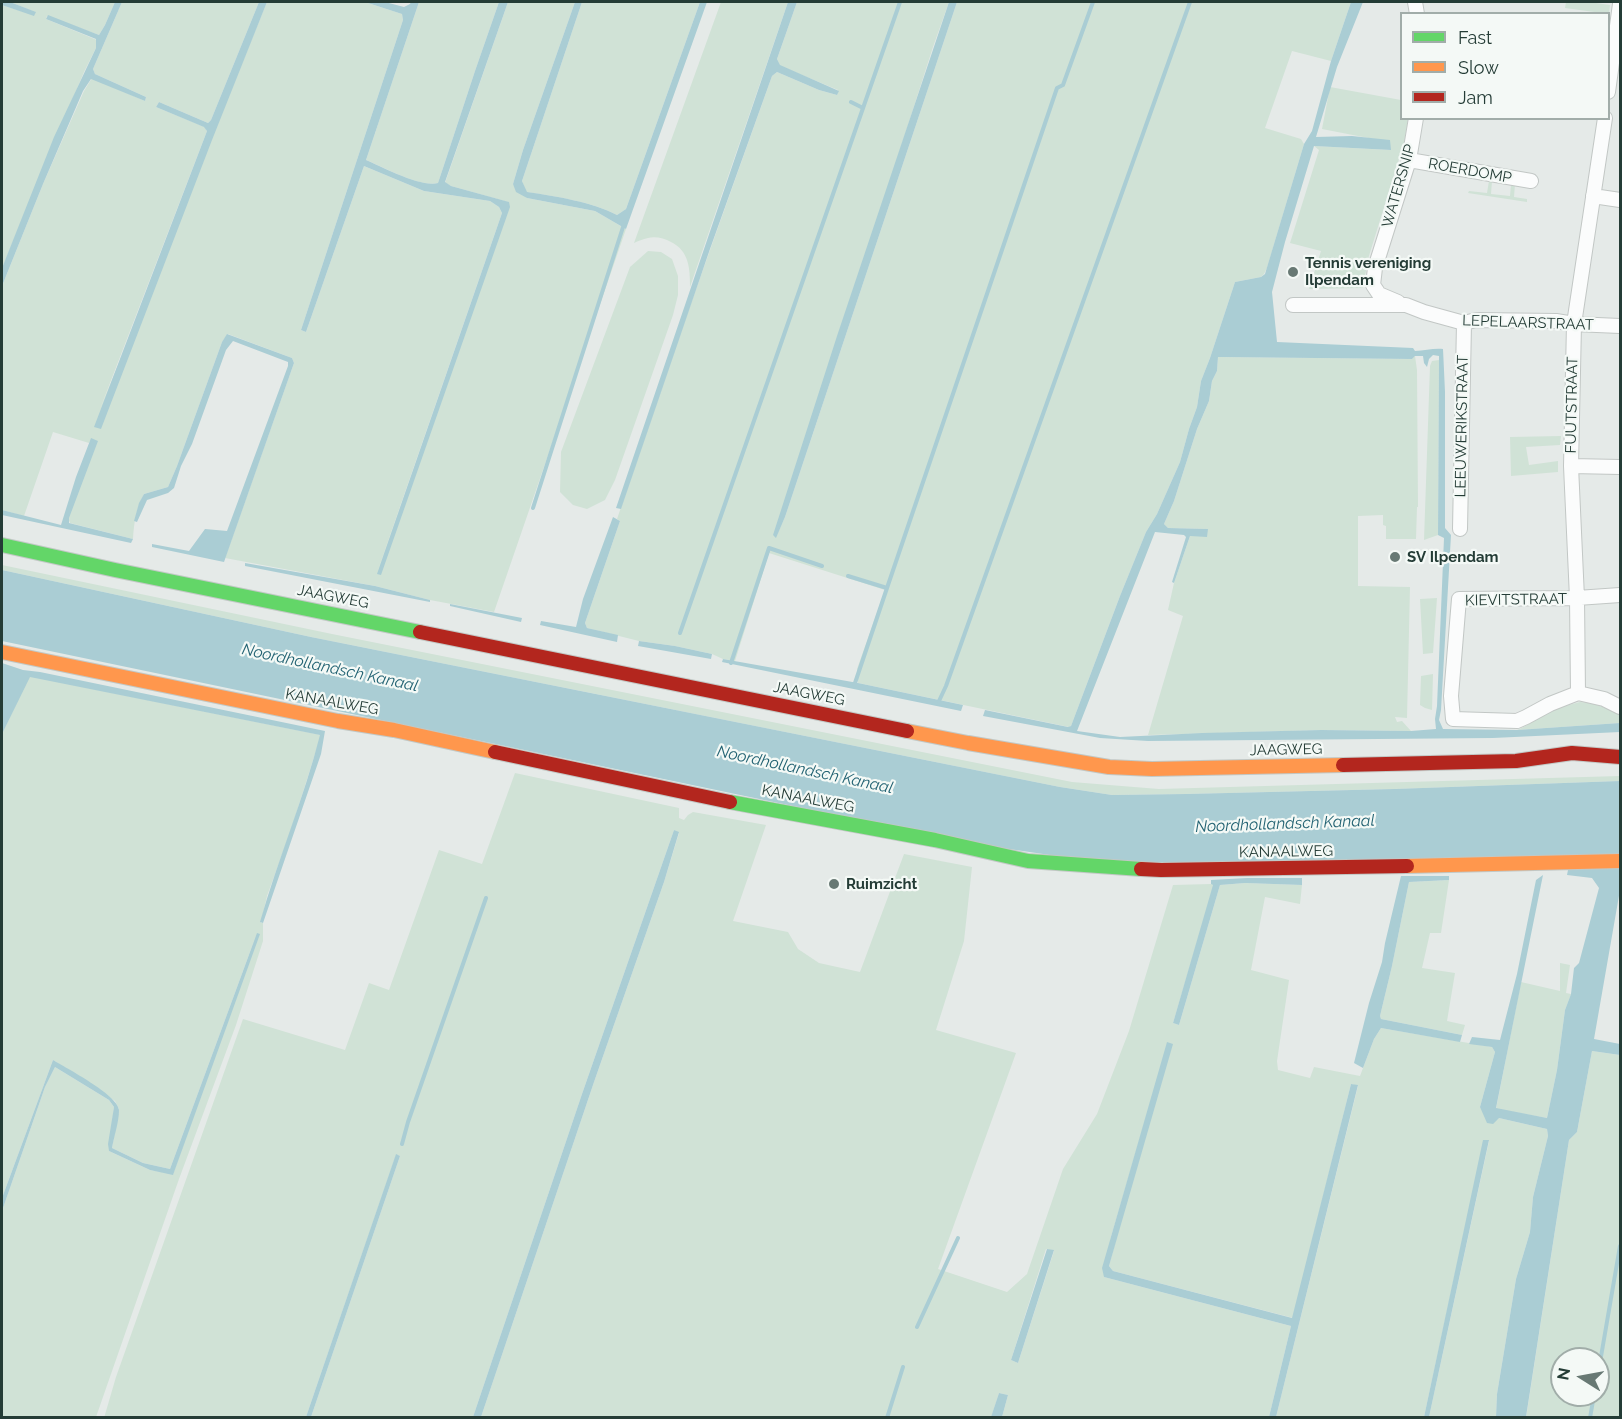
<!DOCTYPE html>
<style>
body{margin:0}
#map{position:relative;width:1622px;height:1419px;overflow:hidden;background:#e5eae8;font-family:Raleway,sans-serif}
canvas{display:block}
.frame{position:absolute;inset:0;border:3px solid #243c36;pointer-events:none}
.legend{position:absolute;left:1400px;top:12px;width:210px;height:108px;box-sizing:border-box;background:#f4f9f6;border:2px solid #a1ada9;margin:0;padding:8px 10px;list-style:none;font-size:18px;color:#243c36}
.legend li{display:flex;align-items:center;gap:12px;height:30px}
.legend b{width:30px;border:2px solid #a1ada9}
.north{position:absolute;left:1550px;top:1347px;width:60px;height:60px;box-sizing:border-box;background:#f4f9f6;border:2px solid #a1ada9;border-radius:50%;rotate:281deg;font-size:16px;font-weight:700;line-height:24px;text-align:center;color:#243c36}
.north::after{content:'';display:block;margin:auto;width:21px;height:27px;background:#687974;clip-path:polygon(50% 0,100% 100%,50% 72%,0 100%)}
</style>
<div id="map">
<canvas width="1622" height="1419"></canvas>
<div class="frame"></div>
<ul class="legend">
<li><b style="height:8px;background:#63d668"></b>Fast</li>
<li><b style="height:8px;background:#ff974d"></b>Slow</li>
<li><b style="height:8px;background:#b3261e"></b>Jam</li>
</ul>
<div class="north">N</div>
</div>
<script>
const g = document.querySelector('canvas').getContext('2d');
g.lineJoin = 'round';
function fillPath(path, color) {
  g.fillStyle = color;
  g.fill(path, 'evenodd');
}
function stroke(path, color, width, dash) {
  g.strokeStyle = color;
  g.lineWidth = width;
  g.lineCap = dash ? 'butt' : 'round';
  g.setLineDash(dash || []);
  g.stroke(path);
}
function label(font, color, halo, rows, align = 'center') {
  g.font = font + ' Raleway,sans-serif';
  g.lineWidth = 4.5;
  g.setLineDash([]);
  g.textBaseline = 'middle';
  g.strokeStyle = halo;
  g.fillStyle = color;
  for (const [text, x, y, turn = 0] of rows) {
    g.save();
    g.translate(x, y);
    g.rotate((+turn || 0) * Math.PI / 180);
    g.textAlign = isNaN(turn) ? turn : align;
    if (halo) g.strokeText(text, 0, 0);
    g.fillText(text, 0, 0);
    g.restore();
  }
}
fillPath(new Path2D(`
 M 10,2 L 115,2 L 105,25 L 99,35 L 47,16 L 46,19 L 97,40 L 96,48 L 84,72 L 2,268 L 2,5 L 34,15 L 35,12 Z
 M 122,2 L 259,2 L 211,120 L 208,123 L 159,102 L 156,107 L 205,127 L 207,131 L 100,409 L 267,2 L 365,2 L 402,14 L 403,20 L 301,330 L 306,332 L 364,166 L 424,191 L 490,201 L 499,207 L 502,213 L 377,573 L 508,202 L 451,186 L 445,183 L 508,2 L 575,2 L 523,150 L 513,184 L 527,198 L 595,211 L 626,229 L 494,612 L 430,600 L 375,586 L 225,558 L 294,363 L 292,358 L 228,334 L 222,342 L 177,466 L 168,487 L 144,494 C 136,509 134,522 133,539 L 70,523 L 68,518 L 91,439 L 89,443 L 53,432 L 24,516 L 2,510 L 2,286 L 43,184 L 84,91 L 92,78 L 145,101 L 146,97 L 95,74 L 93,69 Z
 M 419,2 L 499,2 L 475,71 L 443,168 L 438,183 C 421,188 383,167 366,160 Z
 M 582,2 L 700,2 L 626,209 L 617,215 C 593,202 554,196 526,192 L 522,181 Z
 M 721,2 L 788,2 L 690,287 C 690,268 689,251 671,242 C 664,238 655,236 648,238 C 643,239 638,241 634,243 Z
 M 797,2 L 949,2 L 933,47 L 776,537 L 785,517 L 957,2 L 1351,2 L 1331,61 L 1292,51 L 1265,128 L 1301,139 L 1304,144 L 1267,268 L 1264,274 L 1261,277 L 1235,282 L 1210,358 L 1201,381 L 1197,407 L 1189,429 L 1180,462 L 1157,514 L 1146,532 L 1120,596 L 1071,726 L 1069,727 L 858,683 L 857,669 L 885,590 L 769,553 L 735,661 L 723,659 L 712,654 L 675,646 L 639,641 L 587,628 L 585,623 L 620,521 L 617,519 L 684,323 L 772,76 L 777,72 L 819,90 L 837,95 L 838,90 L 780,66 L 777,59 Z
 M 1566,2 L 1589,2 L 1610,5 L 1609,14 L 1565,8 Z
 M 1330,87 L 1401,100 L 1402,118 L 1408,119 L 1404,143 L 1368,259 L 1363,288 L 1309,289 L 1321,251 L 1290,243 L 1319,150 L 1314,146 L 1390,150 L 1389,142 L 1322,129 Z
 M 1489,181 L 1492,181 L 1491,194 L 1510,196 L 1511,185 L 1515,184 L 1514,197 L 1527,199 L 1527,202 L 1468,193 L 1469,191 L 1487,193 Z
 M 648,251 L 661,252 L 672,259 L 678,276 L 678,295 L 673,315 L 615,480 L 605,500 L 587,509 L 573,505 L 560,492 L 561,452 L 630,267 Z
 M 1415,356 L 1417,370 L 1418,507 L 1417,507 L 1416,539 L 1386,539 L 1386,526 L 1383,525 L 1383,515 L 1358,516 L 1358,586 L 1410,587 L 1407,718 L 1395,717 L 1397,722 L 1402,721 L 1411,731 L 1321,730 L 1148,735 L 1183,616 L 1168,610 L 1174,583 L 1190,536 L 1208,529 L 1168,528 L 1164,524 L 1174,501 L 1197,429 L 1209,401 L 1212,381 L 1217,371 L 1218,357 L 1412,359 Z
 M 1439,360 L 1438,535 L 1424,540 L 1430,366 L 1432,361 Z
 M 1561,436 L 1560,445 L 1526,447 L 1529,465 L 1558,461 L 1558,472 L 1511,476 L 1510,437 Z
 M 2,565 L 332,634 L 1072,782 L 1159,789 L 1620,776 L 1620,781 L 1394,789 L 1186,794 L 1112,795 L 1060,787 L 311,637 L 2,570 Z
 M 1437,598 L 1433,653 L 1423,654 L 1420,599 Z
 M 1433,674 L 1432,710 L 1425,708 L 1420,705 L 1421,676 Z
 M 29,676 L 321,735 L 291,830 L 267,896 L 261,923 L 263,923 L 263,941 L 236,1025 L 179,1179 L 96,1417 L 2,1417 L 2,1211 L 45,1087 L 55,1067 L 109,1100 L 114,1107 L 109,1151 L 150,1170 L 173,1174 L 257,933 L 170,1169 L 143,1163 L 112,1148 L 119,1109 L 115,1101 L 53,1060 L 2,1198 L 2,734 Z
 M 1580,702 C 1595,703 1607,708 1620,715 L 1620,723 L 1517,730 C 1527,726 1534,721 1543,715 C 1555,709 1567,705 1580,702 Z
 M 515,773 L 679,808 L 679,818 L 684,820 L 688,815 L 693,812 L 766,825 L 733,921 L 788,932 L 798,949 L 819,963 L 860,972 L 904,854 L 972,867 L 964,941 L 936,1030 L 1016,1053 L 938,1269 L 1007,1292 L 1027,1274 L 1063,1169 L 1097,1114 L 1129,1031 L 1173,885 L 1211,884 L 1214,885 L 1173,1023 L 1179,1025 L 1220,885 L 1245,883 L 1302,885 L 1300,904 L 1265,897 L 1251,970 L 1289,980 L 1277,1061 L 1278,1070 L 1310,1078 L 1314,1067 L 1360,1076 L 1374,1039 L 1381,1028 L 1492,1047 L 1495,1052 L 1480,1107 L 1499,1118 L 1547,1129 L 1548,1136 L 1533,1197 L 1530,1232 L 1516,1279 L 1497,1394 L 1496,1417 L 1429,1417 L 1489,1141 L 1484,1140 L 1424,1417 L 1276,1417 L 1358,1086 L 1351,1084 L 1293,1318 L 1113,1271 L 1109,1266 L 1168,1042 L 1111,1237 L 1104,1277 L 1291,1326 L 1269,1417 L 1002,1417 L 1008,1395 L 999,1393 L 991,1418 L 481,1417 L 594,1082 L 664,882 L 679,833 L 674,830 L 582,1094 L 473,1417 L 311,1417 L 400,1156 L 396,1155 L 306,1417 L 104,1418 L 116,1377 L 243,1019 L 345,1050 L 369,983 L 389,990 L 439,850 L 482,864 ZM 1046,1249 L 1054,1251 L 1018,1363 L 1011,1360 Z
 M 1449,880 L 1441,933 L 1430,933 L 1422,968 L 1455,973 L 1447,1021 L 1465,1025 L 1462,1035 L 1381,1019 L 1380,1016 L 1392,966 L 1409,882 Z
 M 1560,963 L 1570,965 L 1566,993 L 1571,994 L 1565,1010 L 1557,1070 L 1547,1118 L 1496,1109 L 1521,982 L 1560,991 Z
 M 1592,1051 L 1620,1055 L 1620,1417 L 1526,1418 L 1569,1140 L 1577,1132 ZM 1562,1359 L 1598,1359 L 1598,1395 L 1562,1395 Z`), '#d0e2d6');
fillPath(new Path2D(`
 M 2,2 L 10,2 L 36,12 L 34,16 L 2,5 Z
 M 115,2 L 122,2 L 93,69 L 95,74 L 146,97 L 145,101 L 91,79 L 83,91 L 43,184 L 2,286 L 2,268 L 54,137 L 96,48 L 96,39 L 46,19 L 48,15 L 99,35 L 105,25 Z
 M 259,2 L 267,2 L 212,140 L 101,429 L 94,427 L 207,131 L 204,127 L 156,107 L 159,102 L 208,123 L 211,120 Z
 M 365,2 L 385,2 L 404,7 L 410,4 L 411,2 L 419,2 L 366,160 C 382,167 422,188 438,183 L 443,168 L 475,71 L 499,2 L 508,2 L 445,182 L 451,186 L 509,202 L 510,207 L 381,575 L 377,574 L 502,213 L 499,207 L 490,201 L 424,191 L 364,166 L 306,332 L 301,330 L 403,20 L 402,14 Z
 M 575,2 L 582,2 L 522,181 L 527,192 C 554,196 593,202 617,215 L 626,209 L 700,2 L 707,2 L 626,229 L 595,211 L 527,198 L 516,192 L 513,184 L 523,150 Z
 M 788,2 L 797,2 L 777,59 L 780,65 L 839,91 L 837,95 L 819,90 L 777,72 L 772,76 L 710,249 L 621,509 L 616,508 Z
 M 949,2 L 957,2 L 785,517 L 776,538 L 773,535 L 837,336 Z
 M 1351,2 L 1363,2 L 1337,67 L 1316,137 L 1352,136 L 1390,140 L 1391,150 L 1314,146 L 1285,242 L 1272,292 L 1277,342 L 1413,348 L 1415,351 C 1425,351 1433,348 1443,349 L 1445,392 L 1445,528 L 1451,535 L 1441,710 L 1439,720 L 1443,729 L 1517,730 L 1620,723 L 1620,732 L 1493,738 L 1148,741 L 1100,738 L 983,716 L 985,710 L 1068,727 L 1071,726 L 1120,596 L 1146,532 L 1157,514 L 1180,462 L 1189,429 L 1197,407 L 1201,381 L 1210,358 L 1235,282 L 1261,277 L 1265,274 L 1304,144 L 1312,131 L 1331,61 ZM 1433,355 L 1439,356 L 1438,535 L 1444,538 L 1437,706 L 1435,719 L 1436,729 L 1411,731 L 1321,730 L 1202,733 L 1120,737 L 1077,731 L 1155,532 L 1184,535 L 1186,537 L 1172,582 L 1174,583 L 1190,536 L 1207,537 L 1208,529 L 1168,528 L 1164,524 L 1174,501 L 1197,429 L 1209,401 L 1212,381 L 1217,371 L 1218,357 L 1412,359 L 1415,356 L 1423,356 L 1424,363 L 1427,367 L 1429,359 Z
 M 227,334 L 292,358 L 294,363 L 224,562 L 152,547 L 152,544 L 189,551 L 205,529 L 227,531 L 288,366 L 288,362 L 233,341 L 226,350 L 192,444 L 181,466 L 174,488 L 168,493 L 147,500 L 137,522 L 134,521 L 139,503 L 144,494 L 168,487 L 177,466 L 222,342 Z
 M 91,438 L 98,441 L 69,518 L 69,523 L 133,539 L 131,543 L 2,515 L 2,510 L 61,525 L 76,477 Z
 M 613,517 L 620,521 L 585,623 L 587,628 L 618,635 L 617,642 L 540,625 L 541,621 L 576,627 L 583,599 Z
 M 245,563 L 375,586 L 430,600 L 430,602 L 245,566 Z
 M 2,570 L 311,637 L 1060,787 L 1112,795 L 1186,794 L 1394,789 L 1620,781 L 1620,890 L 1594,1039 L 1620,1044 L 1620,1055 L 1592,1051 L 1577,1132 L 1569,1140 L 1526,1417 L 1496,1417 L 1497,1394 L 1516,1279 L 1530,1232 L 1533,1197 L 1548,1136 L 1547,1129 L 1499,1118 L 1493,1124 L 1487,1123 L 1480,1107 L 1495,1052 L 1492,1047 L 1469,1044 L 1472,1037 L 1500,1040 L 1517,974 L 1536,880 L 1543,875 L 1496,1108 L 1547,1118 L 1557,1070 L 1565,1010 L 1571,994 L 1574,968 L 1579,963 L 1599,888 L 1592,878 L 1567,875 L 1568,870 L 1113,862 L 1050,855 L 975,844 L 2,641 Z
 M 450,604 L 522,618 L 521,622 L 450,606 Z
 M 639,641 L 675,646 L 712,654 L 711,659 L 638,646 Z
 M 723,659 L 858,683 L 963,705 L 961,711 L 722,662 Z
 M 2,663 L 23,670 L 40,672 L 325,731 L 321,754 L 263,923 L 260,922 C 278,859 304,798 320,735 L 30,677 L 2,734 Z
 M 674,830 L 679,832 L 664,882 L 594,1082 L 481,1417 L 473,1417 L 582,1094 Z
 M 1401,876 L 1449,876 L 1449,880 L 1409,882 L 1392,966 L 1380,1016 L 1381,1019 L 1462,1035 L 1460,1042 L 1381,1028 L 1374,1039 L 1363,1068 L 1354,1063 L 1369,1003 L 1382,962 L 1385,943 Z
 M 1247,878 L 1302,878 L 1302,885 L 1245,883 L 1220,885 L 1179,1025 L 1173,1023 L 1213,885 L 1211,884 L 1211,880 Z
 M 257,933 L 260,934 L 173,1175 L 150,1170 L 109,1151 L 108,1144 L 114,1107 L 109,1100 L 55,1067 L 45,1087 L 2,1211 L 2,1198 L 53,1060 C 66,1068 118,1095 119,1110 C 119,1122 114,1136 112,1148 L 143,1163 L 170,1169 Z
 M 1167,1042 L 1173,1044 L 1109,1266 L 1113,1271 L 1292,1318 L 1351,1084 L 1358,1085 L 1276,1417 L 1269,1417 L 1291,1326 L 1104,1277 L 1102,1268 Z
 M 1483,1140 L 1489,1140 L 1429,1417 L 1424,1417 Z
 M 396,1154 L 400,1156 L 311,1417 L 306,1417 Z
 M 1047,1249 L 1054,1250 L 1018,1363 L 1011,1360 Z
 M 999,1393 L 1008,1395 L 1002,1417 L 991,1417 Z`), '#aacdd4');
stroke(new Path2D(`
 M 851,102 L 863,108
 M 533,508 L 624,224
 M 848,576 L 887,588 L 1057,88 L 1063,85 L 1093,2
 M 680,633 L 900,2
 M 731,663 L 769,548 L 822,566
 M 854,686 L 887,588
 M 939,701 L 946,686 L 1190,2
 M 402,1144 L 408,1122 L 486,898
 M 917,1327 L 958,1238
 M 1598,1374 L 1620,1246
 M 887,1418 L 903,1367
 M 1590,1418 L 1594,1395`), '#aacdd4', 4);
const street = new Path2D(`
 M 1415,2 L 1417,14
 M 1608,92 L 1620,4
 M 1409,160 L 1531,181
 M 1593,196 L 1620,200
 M 1398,302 L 1379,294 L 1373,285 L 1375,268 L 1409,160 L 1416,118
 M 1293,305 L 1406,305 L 1424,312 L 1464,323 L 1476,320 L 1556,321 L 1574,324 L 1620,326
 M 1571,466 L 1620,467
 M 1460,529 L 1464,323
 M 1620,595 L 1577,598 L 1459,599 L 1451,696 L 1453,719 L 1517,721 L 1526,717 L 1550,704 L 1578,693 L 1604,699 L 1620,707
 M 1578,693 L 1577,598 L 1571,466 L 1574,324 L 1605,118`);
const fast = new Path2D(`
 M 2,545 L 115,570 L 420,632
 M 730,802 L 935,840 L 1028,861 L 1141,869`);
const slow = new Path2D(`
 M 2,652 L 338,721 L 394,730 L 495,752
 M 907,731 L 968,743 L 1109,767 L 1152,769 L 1343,765
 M 1407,866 L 1620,861`);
const jam = new Path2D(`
 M 420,632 L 907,731
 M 495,752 L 730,802
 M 1343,765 L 1516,761 L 1572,753 L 1620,757
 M 1141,869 L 1161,870 L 1407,866`);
stroke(street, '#c2c7c5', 16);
stroke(fast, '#c2c8c5', 16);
stroke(slow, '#c2c8c5', 16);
stroke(jam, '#c2c8c5', 16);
stroke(street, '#fbfcfc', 14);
stroke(fast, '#63d668', 14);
stroke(slow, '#ff974d', 14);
stroke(jam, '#b3261e', 14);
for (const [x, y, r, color] of [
 [1293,272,6,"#687974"],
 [1395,557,6,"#687974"],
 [834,884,6,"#687974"]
]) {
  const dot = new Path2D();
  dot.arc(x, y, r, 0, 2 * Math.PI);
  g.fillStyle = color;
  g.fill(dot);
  stroke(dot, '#f4f9f6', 2);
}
label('15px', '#243c36', '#f4f9f6', [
 ["ROERDOMP",1470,171,10],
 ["WATERSNIP",1399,186,-74],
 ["LEPELAARSTRAAT",1528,323,2],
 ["FUUTSTRAAT",1572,405,-89],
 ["LEEUWERIKSTRAAT",1462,426,-89],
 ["JAAGWEG",333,597,11],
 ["KIEVITSTRAAT",1516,600,-1],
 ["JAAGWEG",809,694,11],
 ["KANAALWEG",332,702,10],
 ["JAAGWEG",1286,750,-1],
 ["KANAALWEG",808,799,11],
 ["KANAALWEG",1286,852,-1]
]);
label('bold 15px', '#243c36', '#f4f9f6', [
 ["Tennis vereniging",1305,263],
 ["Ilpendam",1305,280],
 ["SV Ilpendam",1407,557],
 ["Ruimzicht",846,884]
], 'left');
label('italic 16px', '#236373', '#f4f9f6', [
 ["Noordhollandsch Kanaal",330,668,12],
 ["Noordhollandsch Kanaal",805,770,12],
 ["Noordhollandsch Kanaal",1285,824,-2]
]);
</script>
